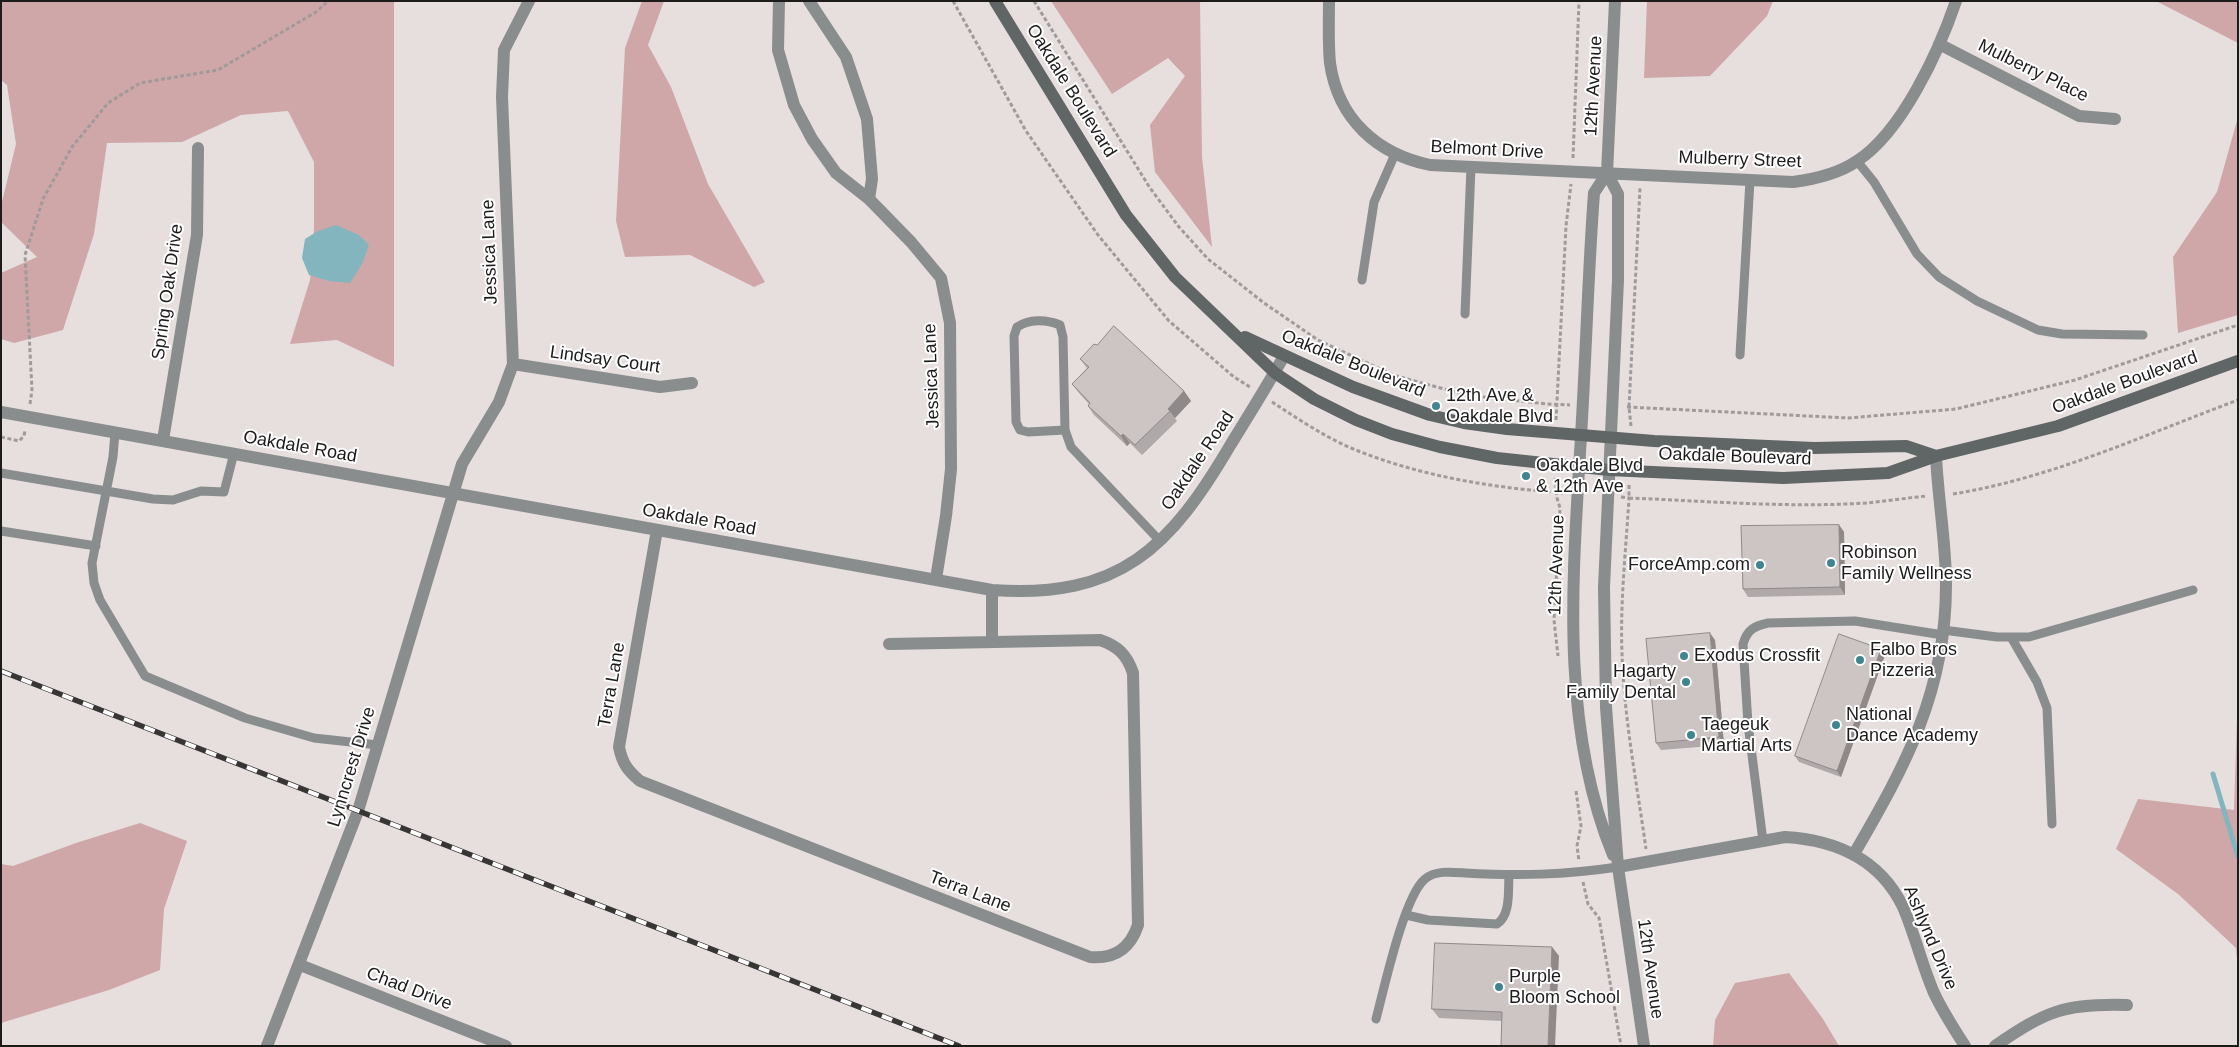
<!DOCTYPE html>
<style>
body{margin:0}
#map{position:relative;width:2239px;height:1047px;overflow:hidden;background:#e7dede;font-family:Arial,sans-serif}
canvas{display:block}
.frame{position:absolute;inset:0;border:2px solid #1e1b1b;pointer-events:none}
</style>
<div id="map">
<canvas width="2239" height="1047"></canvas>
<div class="frame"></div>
</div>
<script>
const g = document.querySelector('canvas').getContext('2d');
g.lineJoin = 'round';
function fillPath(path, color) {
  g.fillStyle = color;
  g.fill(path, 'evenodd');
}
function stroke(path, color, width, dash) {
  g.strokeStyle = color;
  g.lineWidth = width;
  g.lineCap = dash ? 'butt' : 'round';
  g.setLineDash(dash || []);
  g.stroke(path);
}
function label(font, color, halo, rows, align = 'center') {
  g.font = font + ' Arial,sans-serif';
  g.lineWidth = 4;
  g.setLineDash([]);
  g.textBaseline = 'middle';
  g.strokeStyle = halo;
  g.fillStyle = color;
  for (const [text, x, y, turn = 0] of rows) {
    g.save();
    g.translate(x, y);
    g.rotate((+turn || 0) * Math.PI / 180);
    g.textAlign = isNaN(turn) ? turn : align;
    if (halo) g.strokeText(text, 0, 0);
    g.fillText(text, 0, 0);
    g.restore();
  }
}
fillPath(new Path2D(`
 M 1,1 L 394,1 L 394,367 L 337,340 L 290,344 L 310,280 L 314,229 L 314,162 L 288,111 L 241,115 L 182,142 L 107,143 L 94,234 L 63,330 L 14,343 L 1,339 L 1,273 L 37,257 L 1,222 L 1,206 L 16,144 L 7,85 L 1,80 Z
 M 642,1 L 664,1 L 648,45 L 671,87 L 708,184 L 765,282 L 754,287 L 690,255 L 625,257 L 616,221 L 625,48 Z
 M 1051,1 L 1200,1 L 1202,157 L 1212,247 L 1155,172 L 1150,125 L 1185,76 L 1168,58 L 1112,94 Z
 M 1647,1 L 1773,1 L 1767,16 L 1710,76 L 1644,78 Z
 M 2156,1 L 2238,1 L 2238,43 Z
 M 2238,117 L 2238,315 L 2178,333 L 2173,257 L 2217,192 Z
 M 2238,688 L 2238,969 L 2236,948 L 2178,894 L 2116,849 L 2138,799 L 2234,810 Z
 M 140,823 L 187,841 L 164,909 L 160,970 L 109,990 L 1,1023 L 1,864 L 13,866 L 76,843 Z
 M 1789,973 L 1823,1019 L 1839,1046 L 1713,1046 L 1715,1020 L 1735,983 Z`), '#d0a7a8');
fillPath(new Path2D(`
 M 336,225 L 359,235 L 369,245 L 362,264 L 350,283 L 329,281 L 309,275 L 302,258 L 305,239 L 318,231 Z`), '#83b5be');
stroke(new Path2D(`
 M 2213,774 L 2238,857`), '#83b5be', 5);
stroke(new Path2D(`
 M 953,1 L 1026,131 L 1098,235 L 1169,321 L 1234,377 L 1250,387
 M 1034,1 L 1150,188 L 1179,227 L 1208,259 L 1264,303 L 1318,340 L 1393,375 L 1466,395 L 1547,404 L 1570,405
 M 1573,158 L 1579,1
 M 1272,402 C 1297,418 1323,436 1351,448 C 1418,476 1493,488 1565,493
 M 30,404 L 32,390 L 25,255 L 43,199 L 72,147 L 108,103 L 140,83 L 218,70 L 316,12 L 328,1
 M 1627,407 L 1848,418 L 1956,409 L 2075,380 L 2238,325
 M 1556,420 L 1566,226 L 1571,184
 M 1631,426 L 1629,407 L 1640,188
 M 1,437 L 19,441 L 24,436 L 25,430
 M 1555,478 L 1557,498 L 1560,508 L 1554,620 L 1558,656
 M 1629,485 L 1629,498 C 1708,501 1787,508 1866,503 C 1886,501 1907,498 1927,496
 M 1953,494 C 2052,478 2144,435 2238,400
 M 1621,497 L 1629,498 C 1626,549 1620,602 1622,653 C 1624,719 1637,784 1646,849
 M 1576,791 L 1581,826 L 1577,846 L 1579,861
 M 1583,882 L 1588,904 L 1599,918 L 1621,1046`), '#a19a9a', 3, [4, 2.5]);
stroke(new Path2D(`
 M 1857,161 L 1874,182 L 1917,254 L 1939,277 L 1977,301 L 2038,330 L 2062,334 L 2143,335
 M 1362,280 L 1374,202 L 1395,154
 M 1465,314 L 1471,167
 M 1740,355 L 1750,180
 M 1065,430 L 1028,432 L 1020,430 L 1016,422 L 1014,336 L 1017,327 C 1029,319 1046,319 1060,325 L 1063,337 L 1065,430 L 1071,447 L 1160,541
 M 115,432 L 113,457 L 92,563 L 94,583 L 100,600 L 145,676 L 245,718 L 314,738 L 378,745
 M 1,473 L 153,499 L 173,500 L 201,491 L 224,492 L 234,453
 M 1,531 L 96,546
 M 1943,630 L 1997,637 L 2029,637 L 2193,590
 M 2011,637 L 2037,682 L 2047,708 L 2052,824
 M 1763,841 L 1748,724 L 1743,644 C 1747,630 1754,626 1768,623 L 1855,621 L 1943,635
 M 1406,915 L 1428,920 L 1497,924 C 1511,915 1508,890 1509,875
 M 1376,1019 C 1384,989 1404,896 1425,879 C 1435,870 1452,872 1465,873 C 1519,876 1564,875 1618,867`), '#898d8d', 9);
stroke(new Path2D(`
 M 779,1 L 778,50 L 794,105 L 812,139 L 836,173 L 869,199
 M 809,1 L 846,57 L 867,119 L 872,179 L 869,199 L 911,242 L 941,278 L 950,323 L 951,469 L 946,516 L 936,579
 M 1329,1 C 1329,21 1328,43 1330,63 C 1338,119 1377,154 1430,165 L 1793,182 C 1816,179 1838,174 1857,161 C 1902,132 1939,51 1956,1
 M 1939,44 L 2079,116 L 2115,119
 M 513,364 L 660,387 L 692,383
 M 1,412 L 992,590 C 1120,599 1170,548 1231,444 C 1249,415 1267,386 1284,356
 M 163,440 L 197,235 L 198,148
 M 657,530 L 619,747 C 622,763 628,771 640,781 L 1090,957 C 1114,959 1130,949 1138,925 L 1133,673 C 1127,655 1118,646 1100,640 L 889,644
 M 992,642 L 992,590
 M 1854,854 C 1906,765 1946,691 1946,585 C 1946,542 1938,499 1936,456
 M 1618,867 L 1785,837 C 1835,840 1880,859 1903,907 C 1915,935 1922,965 1934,993 C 1943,1012 1954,1029 1965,1046
 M 300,965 L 506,1046
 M 267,1046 L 358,811 L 462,464 L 499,402 L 513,364 L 502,97 L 504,50 L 529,1
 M 1995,1046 C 2046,1011 2065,1003 2127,1005`), '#898d8d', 12);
stroke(new Path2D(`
 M 1615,1 L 1607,173 L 1618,194 L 1618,280 L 1604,587 L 1606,707 L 1618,867 L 1644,1046
 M 1607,173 L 1594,193 C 1588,274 1586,355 1581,436 C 1573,575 1559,723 1613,855`), '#898d8d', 12);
stroke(new Path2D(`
 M 995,1 L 1126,215 L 1175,277 L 1275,373 L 1314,399 L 1356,420 L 1392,434 L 1440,447 L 1497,458 L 1609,470 L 1783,478 L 1888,473 L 1936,456 L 2058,426 L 2238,361
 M 1245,337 L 1353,387 L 1430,415 L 1464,423 L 1507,429 L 1654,441 L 1814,448 L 1906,446 L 1936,456`), '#606566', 12);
const rail = new Path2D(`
 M 1,671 L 959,1046`);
stroke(rail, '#383535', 5.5);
stroke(rail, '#fff', 4, [11]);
fillPath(new Path2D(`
 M 1097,345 L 1184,391 L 1191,401 L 1175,418 L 1177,421 L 1142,455 L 1130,443 L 1127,446 L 1094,415 L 1088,406 L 1089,404 L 1079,393 L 1072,384 L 1087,368 L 1080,359 Z
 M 1839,525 L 1844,532 L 1845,595 L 1748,597 L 1743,589 Z
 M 1715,640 L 1724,745 L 1661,750 L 1656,743 Z
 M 1885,655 L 1841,777 L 1799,762 L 1795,756 Z
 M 1552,947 L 1559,956 L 1502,1021 L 1439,1018 L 1432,1009 Z`), '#b0a9a9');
fillPath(new Path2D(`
 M 1184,391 L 1191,401 L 1175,418 L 1168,409 Z
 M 1123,434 L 1130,443 L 1127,446 L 1121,436 Z
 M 1839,525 L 1844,532 L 1845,595 L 1840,587 Z
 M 1710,633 L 1715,640 L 1724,745 L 1719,737 Z
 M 1881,649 L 1885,655 L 1841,777 L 1837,771 Z
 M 1552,947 L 1559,956 L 1555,1046 L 1548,1046 Z`), '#908989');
const building = new Path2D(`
 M 1114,326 L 1184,391 L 1168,409 L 1170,411 L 1135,445 L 1123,434 L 1121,436 L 1088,406 L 1090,403 L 1072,384 L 1089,367 L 1080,359 L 1094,344 L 1097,345 Z
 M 1839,525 L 1840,587 L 1743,589 L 1741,526 Z
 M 1710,633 L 1719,737 L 1656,743 L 1646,639 Z
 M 1839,634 L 1881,649 L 1837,771 L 1795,756 Z
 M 1435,943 L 1552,947 L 1548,1046 L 1501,1046 L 1502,1012 L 1432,1009 Z`);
fillPath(building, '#cdc4c4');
stroke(building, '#908989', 1);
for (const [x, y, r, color] of [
 [1436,406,5,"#3f8591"],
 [1526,476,5,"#3f8591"],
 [1831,563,5,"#3f8591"],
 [1760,565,5,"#3f8591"],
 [1684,656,5,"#3f8591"],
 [1860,660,5,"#3f8591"],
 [1686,682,5,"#3f8591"],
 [1836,725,5,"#3f8591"],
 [1691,735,5,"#3f8591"],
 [1499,987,5,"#3f8591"]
]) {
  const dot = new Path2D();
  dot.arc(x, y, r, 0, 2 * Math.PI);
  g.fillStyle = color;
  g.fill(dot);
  stroke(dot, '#fff', 2);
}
label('18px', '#1e1b1b', '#fff', [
 ["Mulberry Place",2033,71,26],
 ["12th Avenue",1594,86,-87],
 ["Oakdale Boulevard",1071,91,58],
 ["Belmont Drive",1487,150,3],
 ["Mulberry Street",1740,160,2],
 ["Jessica Lane",490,252,-92],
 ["Spring Oak Drive",168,292,-82],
 ["Lindsay Court",605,360,8],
 ["Oakdale Boulevard",1353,364,22],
 ["Jessica Lane",932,376,-92],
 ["Oakdale Boulevard",2125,383,-20],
 ["Oakdale Road",300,447,10],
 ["Oakdale Boulevard",1735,457,2],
 ["Oakdale Road",1198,461,-56],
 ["Oakdale Road",699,520,10],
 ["12th Avenue",1557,565,-88],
 ["Terra Lane",612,685,-80],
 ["Lynncrest Drive",352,767,-73],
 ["Terra Lane",970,892,21],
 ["Ashlynd Drive",1930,938,67],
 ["12th Avenue",1650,969,82],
 ["Chad Drive",409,989,21]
]);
label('18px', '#1e1b1b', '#fff', [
 ["12th Ave &",1446,396],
 ["Oakdale Blvd",1446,417],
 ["Oakdale Blvd",1536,466],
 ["& 12th Ave",1536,487],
 ["Robinson",1841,553],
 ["Family Wellness",1841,574],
 ["ForceAmp.com",1750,565,"right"],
 ["Falbo Bros",1870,650],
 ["Pizzeria",1870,671],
 ["Exodus Crossfit",1694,656],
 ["Hagarty",1676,672,"right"],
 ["Family Dental",1676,693,"right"],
 ["National",1846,715],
 ["Dance Academy",1846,736],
 ["Taegeuk",1701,725],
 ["Martial Arts",1701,746],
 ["Purple",1509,977],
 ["Bloom School",1509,998]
], 'left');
</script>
